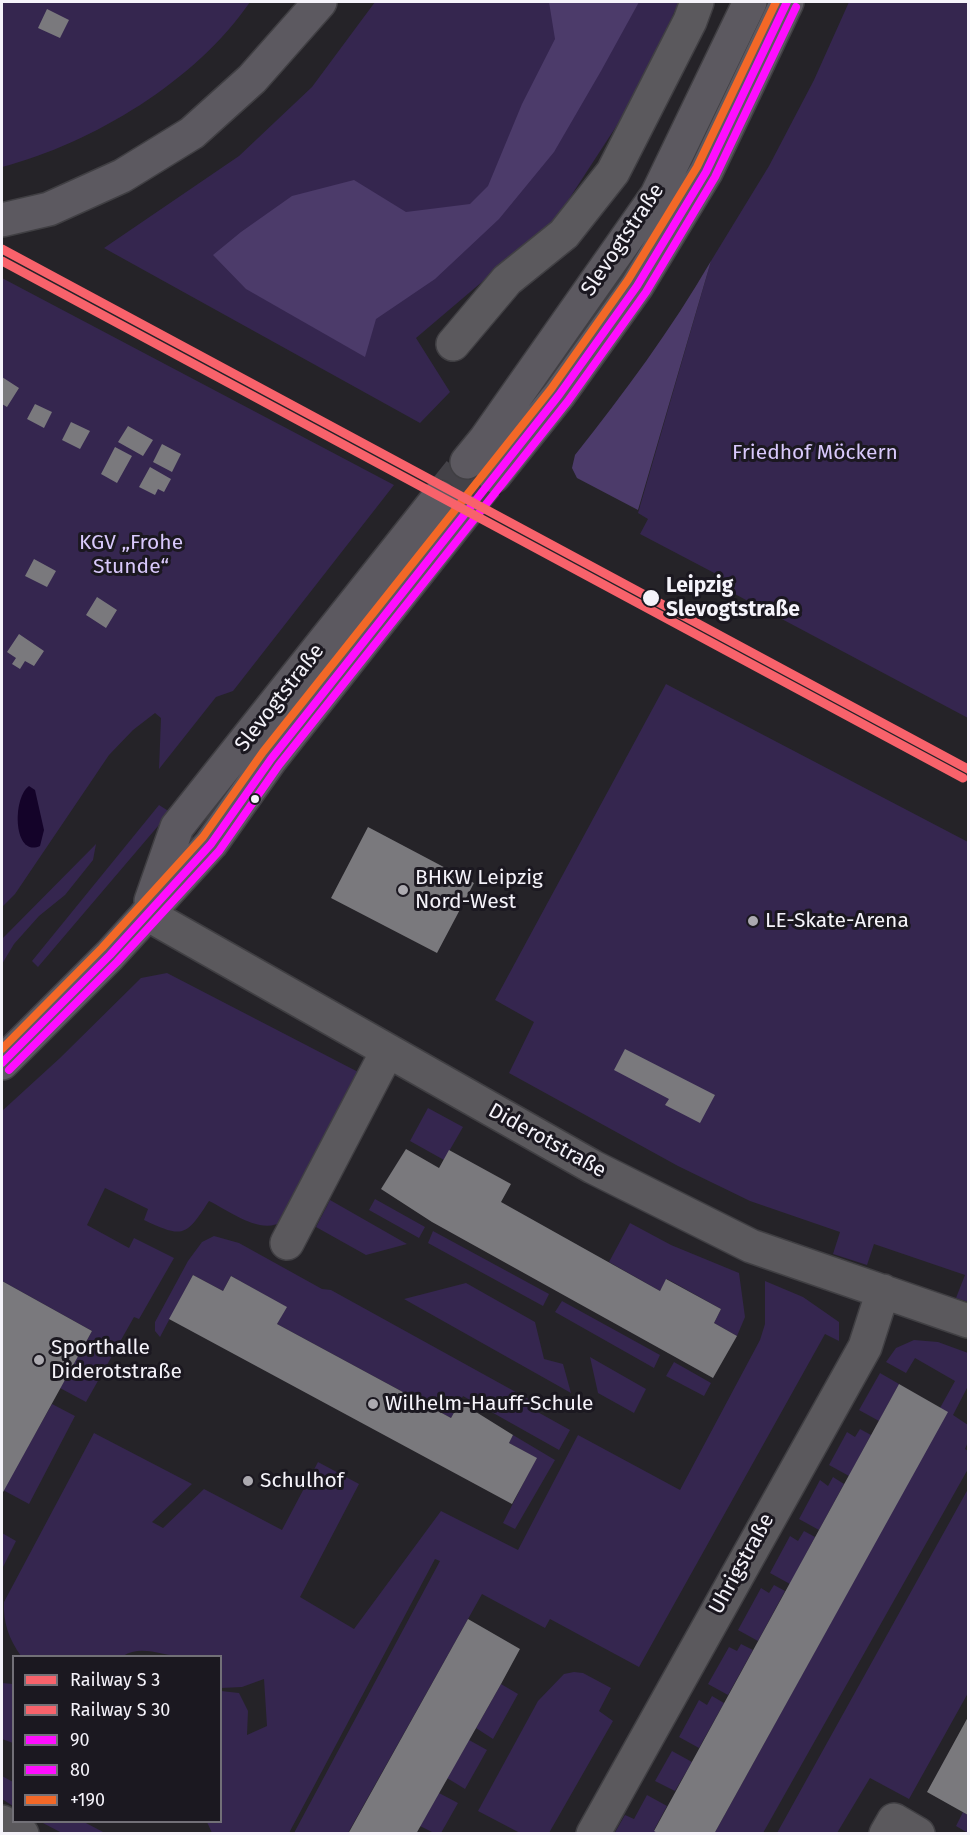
<!DOCTYPE html>
<meta charset="utf-8">
<style>
body{margin:0}
#map{position:relative;width:970px;height:1835px;overflow:hidden;background:#252328;font-family:"Fira Sans",sans-serif}
canvas{display:block}
.frame{position:absolute;inset:0;border:3px solid #f5f3fa;pointer-events:none}
.legend{position:absolute;left:12px;top:1655px;width:210px;height:168px;box-sizing:border-box;background:#1b1820;border:2px solid #727077;margin:0;padding:8px 10px;list-style:none;font-size:18px;color:#f5f3fa}
.legend li{display:flex;align-items:center;gap:12px;height:30px}
.legend b{width:30px;border:2px solid #727077}
</style>
<div id="map">
<canvas width="970" height="1835"></canvas>
<div class="frame"></div>
<ul class="legend">
<li><b style="height:8px;background:#f8626b"></b>Railway S 3</li>
<li><b style="height:8px;background:#f8626b"></b>Railway S 30</li>
<li><b style="height:8px;background:#ff0dff"></b>90</li>
<li><b style="height:8px;background:#ff0dff"></b>80</li>
<li><b style="height:8px;background:#f36827"></b>+190</li>
</ul>
</div>
<script>
const g = document.querySelector('canvas').getContext('2d');
g.lineJoin = 'round';
function fillPath(path, color) {
  g.fillStyle = color;
  g.fill(path, 'evenodd');
}
function stroke(path, color, width, dash) {
  g.strokeStyle = color;
  g.lineWidth = width;
  g.lineCap = dash ? 'butt' : 'round';
  g.setLineDash(dash || []);
  g.stroke(path);
}
function label(font, color, halo, rows, align = 'center') {
  g.font = font + ' "Fira Sans",sans-serif';
  g.lineWidth = 6;
  g.setLineDash([]);
  g.textBaseline = 'middle';
  g.strokeStyle = halo;
  g.fillStyle = color;
  for (const [text, x, y, turn = 0] of rows) {
    g.save();
    g.translate(x, y);
    g.rotate((+turn || 0) * Math.PI / 180);
    g.textAlign = isNaN(turn) ? turn : align;
    if (halo) g.strokeText(text, 0, 0);
    g.fillText(text, 0, 0);
    g.restore();
  }
}
fillPath(new Path2D(`
 M 2,2 L 250,2 C 196,81 93,143 2,167 Z
 M 375,2 L 679,2 L 632,102 L 556,219 L 416,338 L 450,392 L 420,423 L 104,248 L 239,156 L 312,87 Z
 M 849,2 L 968,2 L 968,718 L 716,584 L 720,576 L 640,534 L 648,519 L 638,513 L 711,261 L 769,166 L 814,80 Z
 M 2,278 L 394,485 L 233,691 L 216,697 L 159,769 L 161,718 L 155,713 L 133,730 L 109,755 L 15,894 L 2,907 Z
 M 666,684 L 968,842 L 968,1302 L 956,1298 L 965,1275 L 874,1244 L 867,1265 L 833,1254 L 840,1232 L 750,1201 L 678,1166 L 509,1073 L 534,1022 L 495,1000 Z
 M 159,805 L 170,812 L 38,967 L 32,961 Z
 M 96,844 L 93,860 L 65,895 L 39,916 L 14,944 L 2,964 L 2,939 Z
 M 167,973 L 362,1074 L 283,1221 C 261,1236 230,1211 209,1201 C 186,1236 184,1239 144,1220 L 148,1209 L 105,1188 L 87,1225 L 129,1248 L 134,1238 L 174,1258 L 139,1319 L 134,1317 L 86,1402 L 60,1388 L 92,1331 L 2,1281 L 2,1111 L 60,1058 L 141,978 Z
 M 428,1108 L 463,1127 L 444,1160 L 410,1141 Z
 M 375,1199 L 425,1227 L 419,1238 L 369,1210 Z
 M 330,1200 L 407,1244 L 366,1255 L 316,1227 Z
 M 630,1223 L 671,1245 L 739,1273 L 745,1317 L 737,1336 L 714,1323 L 721,1309 L 667,1279 L 660,1291 L 609,1262 Z
 M 433,1231 L 549,1294 L 543,1306 L 428,1243 Z
 M 214,1236 L 239,1243 L 322,1289 L 331,1290 L 532,1401 L 534,1410 L 570,1430 L 559,1450 L 463,1396 L 451,1418 L 277,1324 L 286,1307 L 231,1276 L 223,1291 L 193,1275 L 160,1337 L 155,1331 L 155,1322 L 188,1261 L 202,1242 Z
 M 765,1281 L 803,1297 L 839,1322 L 839,1341 L 825,1334 L 639,1667 L 550,1619 L 545,1628 L 482,1594 L 348,1833 L 294,1833 L 440,1561 L 435,1559 L 289,1833 L 212,1833 L 207,1822 L 220,1822 L 221,1691 L 239,1693 L 248,1711 L 247,1735 L 267,1726 L 264,1679 L 242,1687 L 221,1688 L 220,1656 C 207,1656 194,1657 181,1656 C 163,1656 141,1644 123,1656 L 21,1656 C 9,1639 3,1623 4,1602 L 94,1433 L 192,1484 L 152,1522 L 163,1528 L 204,1489 L 282,1530 L 318,1462 L 359,1484 L 300,1597 L 354,1629 L 441,1511 L 518,1550 L 578,1435 L 680,1490 L 760,1340 L 765,1324 Z
 M 466,1283 L 535,1322 L 544,1359 L 563,1364 L 571,1393 L 404,1299 Z
 M 562,1301 L 660,1355 L 654,1368 L 555,1312 Z
 M 914,1340 L 938,1342 L 968,1353 L 968,1386 L 953,1415 L 968,1425 L 968,1442 L 965,1449 L 968,1451 L 968,1469 L 763,1833 L 714,1834 L 947,1412 L 940,1408 L 955,1381 L 915,1358 L 906,1373 L 886,1362 L 896,1348 Z
 M 590,1357 L 646,1389 L 634,1413 L 598,1393 Z
 M 674,1362 L 711,1383 L 704,1396 L 666,1376 Z
 M 880,1373 L 899,1384 L 879,1421 L 859,1410 Z
 M 52,1404 L 75,1416 L 29,1504 L 3,1490 Z
 M 860,1429 L 871,1435 L 849,1476 L 829,1465 L 847,1432 L 855,1437 Z
 M 513,1435 L 555,1460 L 515,1529 L 503,1523 L 536,1458 L 509,1443 Z
 M 833,1477 L 844,1484 L 819,1530 L 799,1519 L 820,1480 L 828,1486 Z
 M 968,1489 L 968,1693 L 909,1799 L 870,1778 L 837,1833 L 777,1833 Z
 M 804,1531 L 815,1537 L 790,1584 L 770,1573 L 790,1536 L 798,1541 Z
 M 2,1533 L 16,1541 L 2,1569 Z
 M 774,1585 L 785,1591 L 758,1641 L 738,1630 L 761,1588 L 769,1593 Z
 M 741,1644 L 753,1650 L 728,1695 L 708,1684 L 729,1647 L 737,1651 Z
 M 574,1672 L 583,1673 L 611,1688 L 599,1711 L 613,1721 L 549,1833 L 520,1833 L 478,1811 L 538,1701 L 564,1674 Z
 M 2,1683 L 13,1684 L 13,1743 L 2,1739 Z
 M 501,1684 L 518,1694 L 493,1739 L 476,1728 Z
 M 712,1696 L 724,1703 L 699,1748 L 679,1737 L 699,1700 L 707,1705 Z
 M 469,1740 L 487,1750 L 465,1789 L 447,1778 Z
 M 672,1751 L 692,1762 L 675,1791 L 655,1781 Z
 M 2,1776 L 13,1782 L 13,1806 L 2,1799 Z
 M 439,1793 L 458,1803 L 441,1833 L 434,1833 L 420,1826 Z
 M 647,1795 L 667,1806 L 654,1830 L 659,1833 L 614,1834 L 625,1815 L 634,1819 Z
 M 963,1812 L 968,1815 L 968,1833 L 956,1826 Z
 M 41,1822 L 84,1822 L 105,1833 L 62,1833 Z`), '#35264f');
fillPath(new Path2D(`
 M 549,2 L 639,2 L 601,71 L 554,152 L 499,219 L 435,279 L 376,319 L 365,357 L 246,289 L 213,255 L 241,232 L 292,196 L 354,180 L 406,212 L 470,204 L 488,186 L 522,104 L 555,39 Z
 M 711,261 L 638,510 L 577,478 L 572,468 L 575,455 C 624,393 671,330 711,261 Z`), '#4c3b6a');
fillPath(new Path2D(`
 M 29,786 L 35,790 L 44,830 L 40,846 C 13,858 12,798 29,786 Z`), '#140329');
fillPath(new Path2D(`
 M 47,9 L 69,20 L 60,38 L 38,28 Z
 M 2,377 L 19,388 L 7,407 L 2,404 Z
 M 35,404 L 52,412 L 44,428 L 27,419 Z
 M 71,422 L 90,431 L 80,449 L 62,440 Z
 M 128,426 L 153,440 L 143,456 L 118,442 Z
 M 162,444 L 181,454 L 172,472 L 153,462 Z
 M 115,447 L 132,456 L 117,483 L 101,474 Z
 M 150,467 L 171,479 L 164,492 L 158,489 L 155,495 L 139,487 Z
 M 34,559 L 56,571 L 47,587 L 25,576 Z
 M 97,597 L 117,610 L 106,628 L 86,615 Z
 M 19,634 L 44,651 L 34,666 L 25,661 L 20,669 L 12,664 L 16,658 L 7,652 Z
 M 368,827 L 474,883 L 437,953 L 331,898 Z
 M 625,1049 L 715,1095 L 700,1123 L 665,1105 L 669,1099 L 614,1070 Z
 M 406,1149 L 439,1168 L 449,1150 L 511,1184 L 501,1202 L 660,1291 L 666,1279 L 721,1309 L 714,1323 L 737,1336 L 713,1378 L 432,1222 L 381,1189 Z
 M 193,1275 L 223,1291 L 231,1276 L 287,1307 L 277,1324 L 451,1418 L 460,1402 L 513,1435 L 509,1443 L 537,1458 L 512,1504 L 169,1319 Z
 M 2,1281 L 92,1331 L 2,1494 Z
 M 899,1384 L 948,1412 L 714,1834 L 659,1834 L 654,1831 Z
 M 468,1619 L 520,1649 L 501,1684 L 416,1834 L 348,1834 Z
 M 968,1717 L 968,1815 L 927,1792 Z`), '#7a797d');
stroke(new Path2D(`
 M 439,497 L 467,462
 M 466,511 L 494,476`), '#444248', 33, [33, 16]);
const minor = new Path2D(`
 M 453,344 L 507,280 L 564,234 L 613,172 L 690,21 L 697,2
 M 147,914 L 593,1167 L 751,1246 L 968,1321
 M 287,1243 L 387,1052
 M 2,1822 L 22,1834
 M 593,1834 L 865,1347 L 883,1291
 M 886,1834 L 894,1820 L 918,1834`);
const major = new Path2D(`
 M 2,220 L 49,209 L 122,176 L 192,133 L 252,79 L 320,2
 M 467,462 L 485,440 L 657,195 L 750,2
 M 494,476 L 559,395 L 637,286 L 706,172 L 787,2
 M 151,901 L 177,827 L 439,497
 M 2,1063 L 110,955 L 211,844 L 271,759 L 466,511`);
stroke(minor, '#403f43', 36);
stroke(major, '#403f43', 36);
stroke(minor, '#5b595d', 33);
stroke(major, '#5c5960', 33);
stroke(new Path2D(`
 M 2,1063 L 110,955 L 211,844 L 271,759 L 559,395 L 637,286 L 706,172 L 787,2`), '#ff0dff', 8);
stroke(new Path2D(`
 M 9,1070 L 117,962 L 219,851 L 279,765 L 568,401 L 646,292 L 715,177 L 796,7`), '#ff0dff', 8);
stroke(new Path2D(`
 M 2,1049 L 102,948 L 203,837 L 263,752 L 551,389 L 628,280 L 697,167 L 776,2`), '#f36827', 8);
stroke(new Path2D(`
 M 2,249 L 968,769`), '#f8626b', 9);
stroke(new Path2D(`
 M 2,261 L 963,778`), '#f8626b', 9);
for (const [x, y, r, color] of [
 [651,598,9,"#f5f3fa"],
 [255,799,5,"#f5f3fa"],
 [403,890,6,"#acaab0"],
 [753,921,6,"#acaab0"],
 [39,1360,6,"#acaab0"],
 [373,1404,6,"#acaab0"],
 [248,1481,6,"#acaab0"]
]) {
  const dot = new Path2D();
  dot.arc(x, y, r, 0, 2 * Math.PI);
  g.fillStyle = color;
  g.fill(dot);
  stroke(dot, '#1b1820', 2);
}
label('21px', '#f5f3fa', '#1b1820', [
 ["Slevogtstraße",623,240,-56],
 ["Slevogtstraße",280,698,-52],
 ["Diderotstraße",547,1141,29],
 ["Uhrigstraße",742,1564,-61]
]);
label('21px', '#d9c9fc', '#1b1820', [
 ["Friedhof Möckern",815,453],
 ["KGV „Frohe",131,543],
 ["Stunde“",131,567]
]);
label('bold 21px', '#f5f3fa', '#1b1820', [
 ["Leipzig",666,586],
 ["Slevogtstraße",666,610]
], 'left');
label('21px', '#f5f3fa', '#1b1820', [
 ["BHKW Leipzig",415,878],
 ["Nord-West",415,902],
 ["LE-Skate-Arena",765,921],
 ["Sporthalle",51,1348],
 ["Diderotstraße",51,1372],
 ["Wilhelm-Hauff-Schule",385,1404],
 ["Schulhof",260,1481]
], 'left');
</script>
